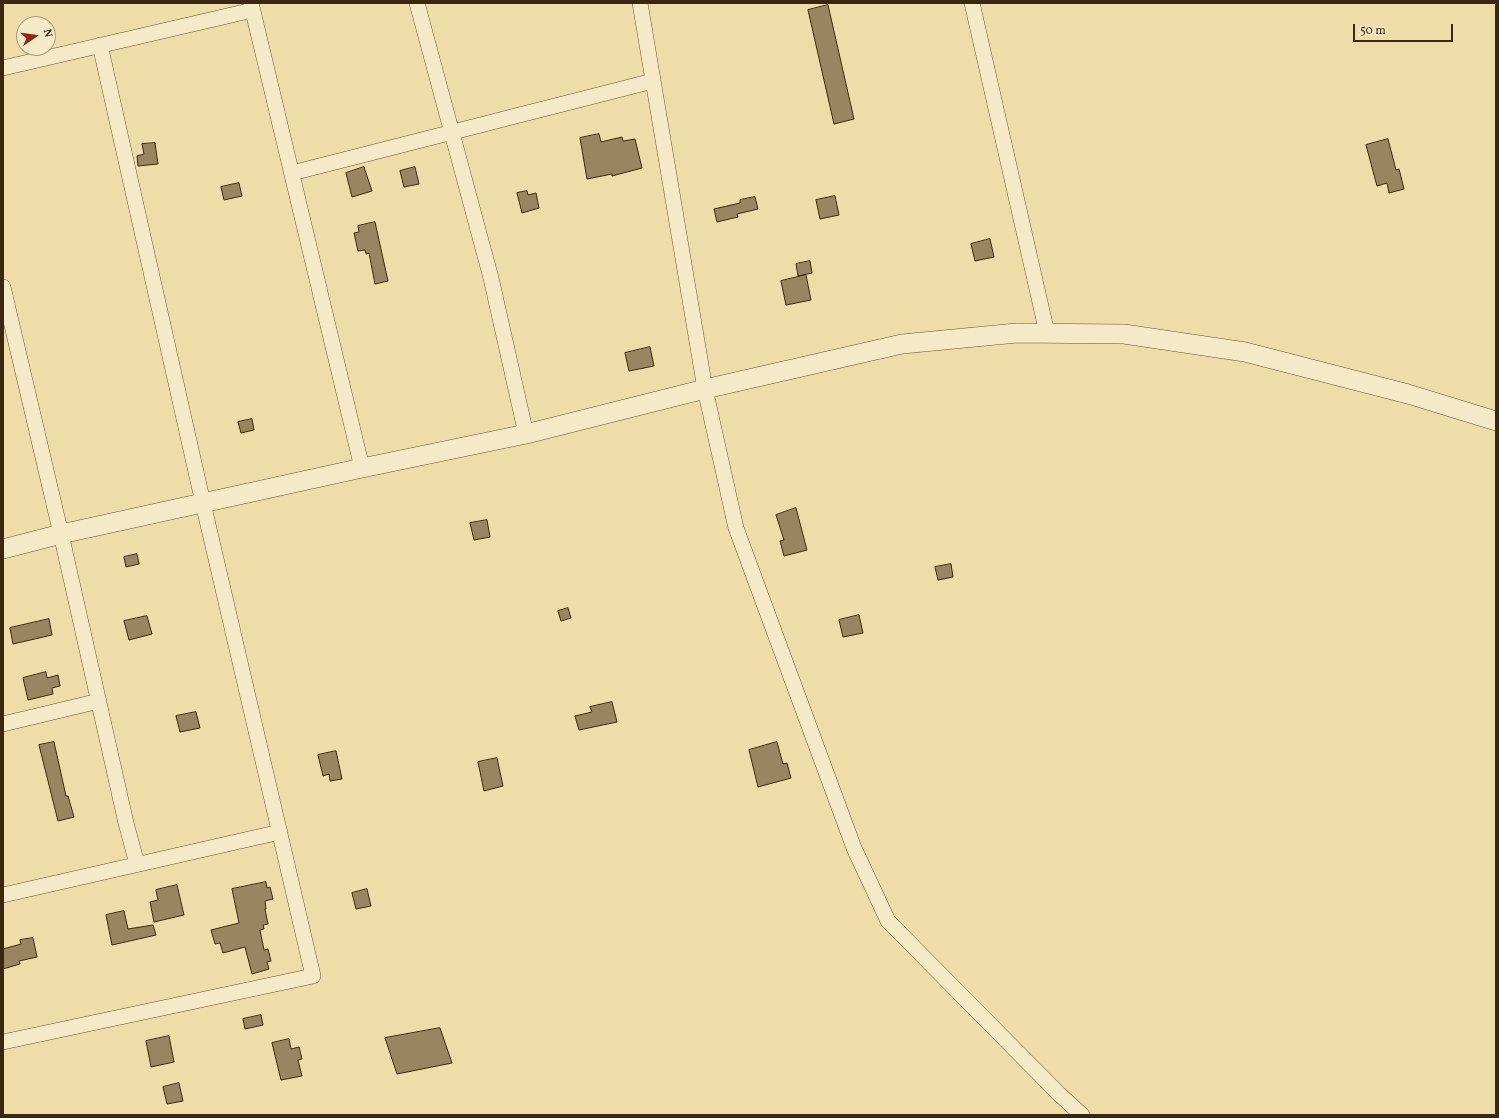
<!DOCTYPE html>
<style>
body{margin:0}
#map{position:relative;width:1499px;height:1118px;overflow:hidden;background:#efdda9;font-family:Vollkorn,serif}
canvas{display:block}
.frame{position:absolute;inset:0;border:4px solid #3b2710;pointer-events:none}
.north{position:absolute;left:16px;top:16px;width:40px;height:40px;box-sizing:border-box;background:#f5e9c7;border:1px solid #ab9b7e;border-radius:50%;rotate:77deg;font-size:11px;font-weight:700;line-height:16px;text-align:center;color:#3b2710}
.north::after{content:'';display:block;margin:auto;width:14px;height:18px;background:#8f2418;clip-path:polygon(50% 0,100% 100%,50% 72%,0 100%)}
.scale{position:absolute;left:1353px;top:24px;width:100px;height:18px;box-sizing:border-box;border:2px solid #3b2710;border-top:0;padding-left:5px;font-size:12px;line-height:14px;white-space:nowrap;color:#3b2710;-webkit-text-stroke:3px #f5e9c7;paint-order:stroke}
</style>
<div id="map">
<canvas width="1499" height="1118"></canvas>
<div class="frame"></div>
<div class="north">N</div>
<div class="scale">50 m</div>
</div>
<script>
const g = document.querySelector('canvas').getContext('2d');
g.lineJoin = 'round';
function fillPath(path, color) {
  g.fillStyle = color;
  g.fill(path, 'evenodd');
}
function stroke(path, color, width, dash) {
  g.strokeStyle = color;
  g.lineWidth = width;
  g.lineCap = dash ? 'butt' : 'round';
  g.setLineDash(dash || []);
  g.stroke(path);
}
const building = new Path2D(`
 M 828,5 L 854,119 L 834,124 L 808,10 Z
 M 599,134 L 601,142 L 622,137 L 623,141 L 635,139 L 642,168 L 612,176 L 612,174 L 587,179 L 580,138 Z
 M 1388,139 L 1396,170 L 1399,169 L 1404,189 L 1389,193 L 1387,183 L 1377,186 L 1366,145 Z
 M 155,143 L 158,164 L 138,166 L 137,156 L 144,154 L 142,144 Z
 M 364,167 L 372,191 L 352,197 L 346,173 Z
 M 415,167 L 419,184 L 404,187 L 400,171 Z
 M 239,183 L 242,196 L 224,200 L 221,187 Z
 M 527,191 L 528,195 L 536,193 L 539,208 L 522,213 L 517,193 Z
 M 835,196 L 839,215 L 820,219 L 816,200 Z
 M 755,197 L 758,209 L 737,214 L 738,217 L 717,222 L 714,209 L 740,203 L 740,200 Z
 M 375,222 L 388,281 L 375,284 L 369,253 L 366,254 L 365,250 L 358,251 L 354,233 L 359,232 L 358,226 Z
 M 990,239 L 994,257 L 975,261 L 971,244 Z
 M 810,261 L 812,273 L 798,276 L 796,264 Z
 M 806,275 L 811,300 L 786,305 L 781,281 Z
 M 650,347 L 654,366 L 629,371 L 625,353 Z
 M 252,419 L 254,430 L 241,433 L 238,422 Z
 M 796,508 L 807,550 L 784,556 L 780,541 L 784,540 L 776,515 Z
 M 487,520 L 490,537 L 474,540 L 470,523 Z
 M 137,554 L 139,564 L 126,567 L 124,557 Z
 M 951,564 L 953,577 L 938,580 L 935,567 Z
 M 568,608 L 571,618 L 561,621 L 558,611 Z
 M 859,615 L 863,633 L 843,637 L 839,620 Z
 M 147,616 L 152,634 L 129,640 L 124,621 Z
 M 49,619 L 52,635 L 13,644 L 10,628 Z
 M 46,672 L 47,678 L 58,675 L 60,686 L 52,688 L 53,694 L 28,700 L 23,678 Z
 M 612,702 L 617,722 L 579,730 L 575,716 L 592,712 L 590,707 Z
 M 196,712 L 200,728 L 180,732 L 176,716 Z
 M 54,742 L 66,796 L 68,796 L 74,817 L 58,821 L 39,745 Z
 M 777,742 L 783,764 L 787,763 L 791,778 L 758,787 L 749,750 Z
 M 336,751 L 342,779 L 330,781 L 329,774 L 323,776 L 318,755 Z
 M 497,758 L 503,786 L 484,791 L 478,762 Z
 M 266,882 L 267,888 L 270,887 L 273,899 L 265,901 L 266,909 L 265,909 L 268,924 L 263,925 L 264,929 L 260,930 L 264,950 L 268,949 L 271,961 L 267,962 L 269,969 L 252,974 L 245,947 L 223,953 L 220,943 L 215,944 L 211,930 L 239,923 L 232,889 Z
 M 177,885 L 184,915 L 154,922 L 150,902 L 158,900 L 156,890 Z
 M 367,889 L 371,906 L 356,909 L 352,893 Z
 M 124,911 L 128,929 L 153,925 L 156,935 L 112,945 L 106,915 Z
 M 33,938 L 37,957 L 19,961 L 20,964 L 3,969 L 3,949 L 21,944 L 20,940 Z
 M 261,1015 L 263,1025 L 245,1029 L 243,1019 Z
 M 440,1028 L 452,1063 L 397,1074 L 385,1038 Z
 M 169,1036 L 174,1062 L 151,1067 L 146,1041 Z
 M 289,1039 L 291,1049 L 299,1047 L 302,1059 L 298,1060 L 302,1076 L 281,1080 L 272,1043 Z
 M 179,1083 L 183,1101 L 167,1104 L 163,1087 Z`);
fillPath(building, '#998660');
stroke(building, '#3b2710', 1);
const minor = new Path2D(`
 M 251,3 L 362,468
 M 417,3 L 491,278 L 526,434
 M 640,3 L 705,389 L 736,528 L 854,848 L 888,921 L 1059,1094 L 1082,1115
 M 972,3 L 1047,333
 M 3,68 L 253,10
 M 292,173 L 653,81
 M 3,287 L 61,534 L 126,823 L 137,864
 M 3,724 L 99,701
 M 3,895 L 280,832
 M 3,1042 L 313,976 L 203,503 L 100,45`);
const tertiary = new Path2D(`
 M 3,549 L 61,534 L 362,468 L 526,434 L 705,389 L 902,344 L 1017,333 L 1124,334 L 1245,352 L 1408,394 L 1496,421`);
stroke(minor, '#685436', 16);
stroke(tertiary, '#685436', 20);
stroke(minor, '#f5e9c7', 15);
stroke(tertiary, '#f5e9c7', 19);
</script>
